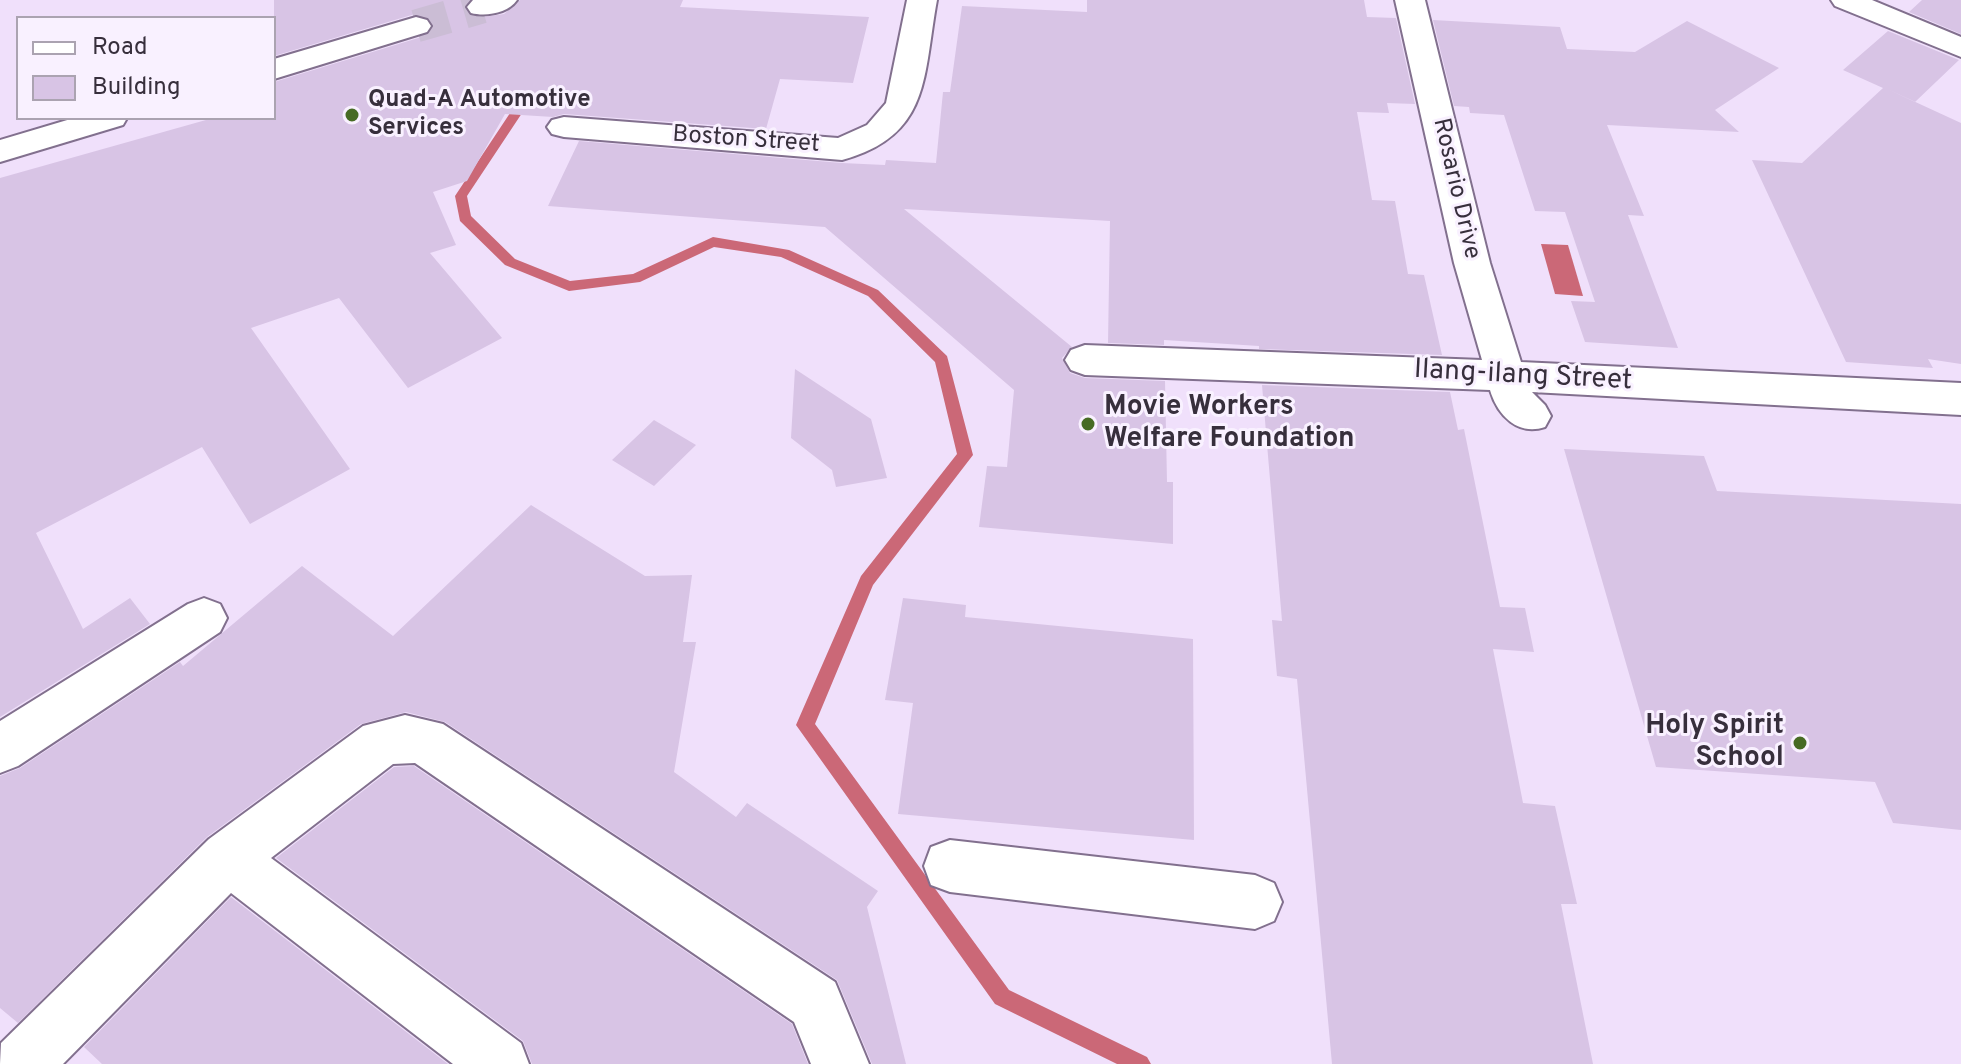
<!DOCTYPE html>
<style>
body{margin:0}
#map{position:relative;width:1961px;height:1064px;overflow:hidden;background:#f0e0fb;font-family:Overpass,sans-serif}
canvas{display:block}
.legend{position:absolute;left:16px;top:16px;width:260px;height:104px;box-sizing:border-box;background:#f9f1ff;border:2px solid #aba3b1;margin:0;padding:10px 14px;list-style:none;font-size:24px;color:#372f3c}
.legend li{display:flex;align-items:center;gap:16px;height:40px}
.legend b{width:40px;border:2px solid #aba3b1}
</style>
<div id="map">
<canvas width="1961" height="1064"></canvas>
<ul class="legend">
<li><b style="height:10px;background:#fff"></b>Road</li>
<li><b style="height:22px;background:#d8c4e5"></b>Building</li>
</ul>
</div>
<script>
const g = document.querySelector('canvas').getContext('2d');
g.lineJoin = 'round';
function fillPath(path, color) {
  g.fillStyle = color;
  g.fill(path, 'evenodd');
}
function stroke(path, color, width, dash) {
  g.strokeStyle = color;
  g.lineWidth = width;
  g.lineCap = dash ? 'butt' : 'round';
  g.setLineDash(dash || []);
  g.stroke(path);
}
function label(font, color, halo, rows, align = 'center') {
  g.font = font + ' Overpass,sans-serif';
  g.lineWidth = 6;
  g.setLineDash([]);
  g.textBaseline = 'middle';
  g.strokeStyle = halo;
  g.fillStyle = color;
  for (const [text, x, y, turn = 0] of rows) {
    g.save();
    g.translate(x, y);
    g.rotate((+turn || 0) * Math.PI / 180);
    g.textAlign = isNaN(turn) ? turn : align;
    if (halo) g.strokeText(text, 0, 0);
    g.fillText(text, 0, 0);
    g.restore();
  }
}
fillPath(new Path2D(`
 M 1541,244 L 1568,245 L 1583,296 L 1555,294 Z`), '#cb6877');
fillPath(new Path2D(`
 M 526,94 L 532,98 L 467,196 L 471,216 L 515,259 L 570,281 L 633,274 L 713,237 L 789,250 L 878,290 L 947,356 L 973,455 L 873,585 L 815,724 L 1009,990 L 1147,1057 L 1151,1064 L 1117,1064 L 995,1004 L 796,725 L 861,576 L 957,454 L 935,362 L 868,296 L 781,257 L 714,247 L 640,282 L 569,291 L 505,265 L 460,221 L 455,196 L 522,95 Z`), '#cb6877');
fillPath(new Path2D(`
 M 274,0 L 469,0 L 464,7 L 468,15 L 483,17 L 504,14 L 520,0 L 683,0 L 680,7 L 869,17 L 853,83 L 780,79 L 766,129 L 564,114 L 553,117 L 505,114 L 467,181 L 433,192 L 456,245 L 430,253 L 502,338 L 408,388 L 339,298 L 251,328 L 350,469 L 250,524 L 202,447 L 36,533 L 83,629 L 130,598 L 150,624 L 0,717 L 0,178 L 213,118 L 274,118 L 274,82 L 428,35 L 434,28 L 430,18 L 415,14 L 274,56 Z
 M 1087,0 L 1364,0 L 1367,17 L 1396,18 L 1415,104 L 1387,103 L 1389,113 L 1357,112 L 1372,200 L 1395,201 L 1408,274 L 1424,275 L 1442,355 L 1259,349 L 1259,346 L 1164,340 L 1164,345 L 1108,343 L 1110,221 L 904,209 L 1072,347 L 1062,358 L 1070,373 L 1085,378 L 1165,381 L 1167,482 L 1173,482 L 1173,544 L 979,527 L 987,466 L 1007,467 L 1014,390 L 825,227 L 548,206 L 579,141 L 842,163 L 885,165 L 886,160 L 936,163 L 943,92 L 950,92 L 962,6 L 1087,12 Z
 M 1922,0 L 1961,0 L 1961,34 L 1909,12 Z
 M 1433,20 L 1560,27 L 1567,49 L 1635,52 L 1687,21 L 1779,68 L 1715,110 L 1739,132 L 1607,125 L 1644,216 L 1628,215 L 1678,348 L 1585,342 L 1571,301 L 1595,302 L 1565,212 L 1535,211 L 1504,115 L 1470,113 L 1469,107 L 1454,106 Z
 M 1888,31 L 1959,60 L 1915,102 L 1885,88 L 1961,123 L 1961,364 L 1928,359 L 1933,368 L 1846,362 L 1752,160 L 1802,163 L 1883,88 L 1843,70 Z
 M 795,369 L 871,419 L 887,478 L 836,487 L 832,470 L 791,438 Z
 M 1262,385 L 1450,392 L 1458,430 L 1464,429 L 1500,607 L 1525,608 L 1534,652 L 1493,649 L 1523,803 L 1555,806 L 1577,904 L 1561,904 L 1593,1064 L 1332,1064 L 1297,679 L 1277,676 L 1272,620 L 1282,621 Z
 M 654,420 L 696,445 L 654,486 L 612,460 Z
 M 1564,449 L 1704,456 L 1717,491 L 1961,504 L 1961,830 L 1893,823 L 1875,782 L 1656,767 Z
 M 531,505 L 645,576 L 692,575 L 683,642 L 696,642 L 674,772 L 736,817 L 747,803 L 878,891 L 867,907 L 906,1064 L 872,1064 L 837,980 L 445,722 L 406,712 L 361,724 L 207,837 L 18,1023 L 0,1008 L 0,776 L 20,768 L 180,662 L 183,666 L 302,566 L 393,636 Z
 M 903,598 L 966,605 L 965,617 L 1193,639 L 1194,840 L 898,814 L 913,703 L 885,700 Z
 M 414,766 L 792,1024 L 808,1064 L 532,1064 L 523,1041 L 276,858 L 394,767 Z
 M 231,897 L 448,1064 L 102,1064 L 84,1047 Z`), '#d8c4e5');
stroke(new Path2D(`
 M 416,26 L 482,7`), '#cbbdd5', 33, [33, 17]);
const minor = new Path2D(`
 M 473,0 L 517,0 C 508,13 486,17 471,13 L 467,7 Z
 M 907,0 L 937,0 C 923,76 931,136 842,160 L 564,137 L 552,134 L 547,127 L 552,120 L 564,117 L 838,138 L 867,125 L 886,103 Z
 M 1395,0 L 1425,0 L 1490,263 L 1521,362 L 1961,383 L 1961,415 L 1532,392 L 1545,405 L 1551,416 L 1545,427 C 1519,436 1498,417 1490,390 L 1085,375 L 1071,370 L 1065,360 L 1071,350 L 1085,345 L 1482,360 L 1454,263 Z
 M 1831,0 L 1872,0 L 1961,37 L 1961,57 L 1835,6 Z
 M 416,17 L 427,20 L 431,26 L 427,32 L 274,79 L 274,59 Z
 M 74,118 L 127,118 L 123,125 L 0,162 L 0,140 Z
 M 204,598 L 220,604 L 227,618 L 220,632 L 18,766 L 0,773 L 0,721 L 188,604 Z
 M 405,715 L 443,724 L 835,982 L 869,1064 L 811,1064 L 794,1022 L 415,763 L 393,764 L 271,858 L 521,1043 L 529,1064 L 453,1064 L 231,893 L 63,1064 L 0,1064 L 1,1043 L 209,839 L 363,726 Z
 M 950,840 L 1255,875 L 1274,883 L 1282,902 L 1274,921 L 1255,929 L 950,892 L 931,885 L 924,866 L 931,847 Z`);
stroke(minor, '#82708e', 4);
fillPath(minor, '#fff');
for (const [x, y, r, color] of [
 [352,115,8,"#476b24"],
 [1088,424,8,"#476b24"],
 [1800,743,8,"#476b24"]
]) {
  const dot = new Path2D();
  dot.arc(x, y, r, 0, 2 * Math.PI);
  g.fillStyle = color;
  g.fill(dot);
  stroke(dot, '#f9f1ff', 3);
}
label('bold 24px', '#372f3c', '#f9f1ff', [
 ["Quad-A Automotive",368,101],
 ["Services",368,129]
], 'left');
label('24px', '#372f3c', '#f9f1ff', [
 ["Boston Street",746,141,4],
 ["Rosario Drive",1455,189,77]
]);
label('28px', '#372f3c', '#f9f1ff', [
 ["Ilang-ilang Street",1523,377,3]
]);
label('bold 28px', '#372f3c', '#f9f1ff', [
 ["Movie Workers",1104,408],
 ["Welfare Foundation",1104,440],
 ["Holy Spirit",1784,727,"right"],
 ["School",1784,759,"right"]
], 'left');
</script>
